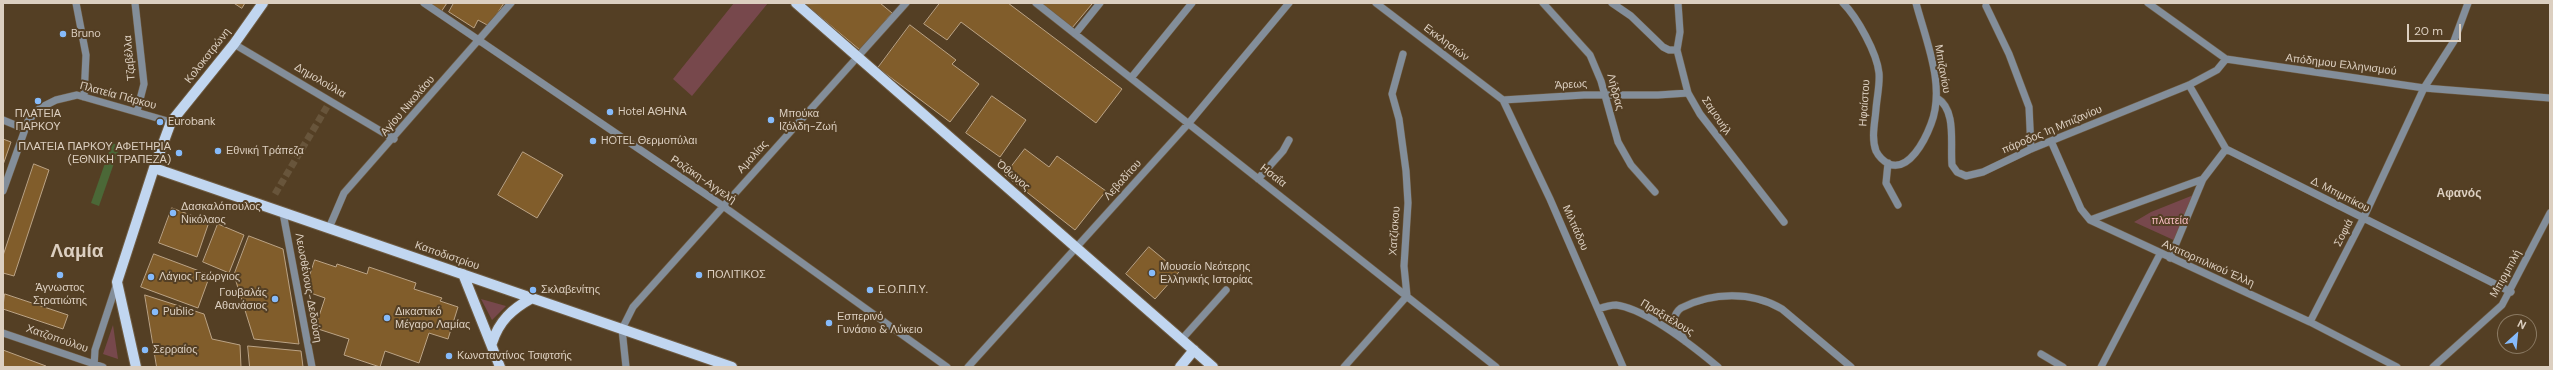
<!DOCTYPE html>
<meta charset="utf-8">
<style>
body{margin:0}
#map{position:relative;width:2553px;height:370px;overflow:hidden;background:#543f24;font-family:"DM Sans",sans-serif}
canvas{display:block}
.frame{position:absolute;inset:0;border:4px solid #dccfc0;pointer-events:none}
.north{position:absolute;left:2497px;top:314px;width:40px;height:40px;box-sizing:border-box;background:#543f24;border:1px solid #8a7962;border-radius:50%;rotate:27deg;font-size:11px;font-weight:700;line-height:16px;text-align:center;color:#dccfc0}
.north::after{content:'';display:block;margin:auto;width:14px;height:18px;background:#86bbfb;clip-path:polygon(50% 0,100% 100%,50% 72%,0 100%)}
.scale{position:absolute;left:2407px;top:24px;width:54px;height:18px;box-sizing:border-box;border:2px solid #dccfc0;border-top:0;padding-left:5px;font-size:12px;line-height:14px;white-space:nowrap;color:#dccfc0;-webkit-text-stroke:3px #543f24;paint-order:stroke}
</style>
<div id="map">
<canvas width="2553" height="370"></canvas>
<div class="frame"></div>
<div class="north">N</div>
<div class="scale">20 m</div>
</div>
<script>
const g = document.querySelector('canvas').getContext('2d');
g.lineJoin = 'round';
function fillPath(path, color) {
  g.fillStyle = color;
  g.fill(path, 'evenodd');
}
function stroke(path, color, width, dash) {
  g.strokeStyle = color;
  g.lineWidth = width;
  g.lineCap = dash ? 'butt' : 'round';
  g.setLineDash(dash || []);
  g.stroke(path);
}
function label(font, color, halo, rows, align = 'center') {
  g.font = font + ' "DM Sans",sans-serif';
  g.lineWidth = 4;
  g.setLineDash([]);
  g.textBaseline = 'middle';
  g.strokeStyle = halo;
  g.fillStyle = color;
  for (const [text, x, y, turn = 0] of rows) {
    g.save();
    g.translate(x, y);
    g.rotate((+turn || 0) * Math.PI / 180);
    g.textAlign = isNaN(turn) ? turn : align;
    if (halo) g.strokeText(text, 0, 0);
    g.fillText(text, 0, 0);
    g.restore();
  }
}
fillPath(new Path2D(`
 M 734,3 L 768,3 L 692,96 L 673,79 Z
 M 2201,192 L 2178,242 L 2134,222 L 2151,212 Z
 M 481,299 L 506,306 L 492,320 Z
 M 113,325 L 118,359 L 103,354 Z`), '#77484c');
fillPath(new Path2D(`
 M 112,143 L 120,146 L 99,206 L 91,203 Z`), '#4b6837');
const building = new Path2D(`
 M 234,3 L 245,3 L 242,8 Z
 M 428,3 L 447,3 L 441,12 Z
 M 454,3 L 504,3 L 489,26 L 478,20 L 474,28 L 449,12 Z
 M 880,3 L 892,13 L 860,50 L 805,4 Z
 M 940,3 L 1008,3 L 1122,89 L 1096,123 L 961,22 L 947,40 L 924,24 Z
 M 1042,3 L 1091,3 L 1092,4 L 1072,28 Z
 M 910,25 L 956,60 L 952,64 L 979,84 L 950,122 L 878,68 Z
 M 992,96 L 1026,120 L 1000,157 L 966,133 Z
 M 3,139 L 11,142 L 3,165 Z
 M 1025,149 L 1049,167 L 1057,156 L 1106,191 L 1075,230 L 1005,175 Z
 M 523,152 L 563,175 L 537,218 L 498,195 Z
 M 34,164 L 49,170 L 14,276 L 3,273 L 3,256 Z
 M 172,208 L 209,222 L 197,257 L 159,243 Z
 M 218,224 L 244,235 L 229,273 L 203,262 Z
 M 249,236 L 283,249 L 299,344 L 254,339 L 234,275 Z
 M 1149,247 L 1179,272 L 1155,299 L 1126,274 Z
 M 154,254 L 210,275 L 198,308 L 141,287 Z
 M 315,260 L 336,267 L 337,264 L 367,274 L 369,267 L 416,283 L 414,289 L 442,298 L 440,301 L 458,307 L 448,339 L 429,333 L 419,363 L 385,351 L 380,367 L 344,355 L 349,339 L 315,328 L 325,298 L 305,291 Z
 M 5,294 L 68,315 L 63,329 L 3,309 Z
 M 145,295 L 204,314 L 212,339 L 240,345 L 241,367 L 157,367 Z
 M 248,346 L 301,351 L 303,367 L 250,367 Z
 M 3,350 L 46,366 L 46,367 L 3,367 Z`);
fillPath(building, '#815d2b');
stroke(building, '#bba385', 1);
stroke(new Path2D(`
 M 275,194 L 331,100`), '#68553b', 7, [7, 3.5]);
const minor = new Path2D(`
 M 76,3 L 86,55 L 84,97
 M 135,3 L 144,84 L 137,111
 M 424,3 L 723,206 L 947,367
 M 1036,3 L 1496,367
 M 1376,3 L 1503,100 L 1550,199 L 1623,367
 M 1543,3 L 1590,55 L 1601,81 L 1618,142 L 1631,165 L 1655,192
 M 1612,3 L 1631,16 L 1663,47 L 1669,50 L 1677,50
 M 1678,3 L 1680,32 L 1677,50 L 1688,93 L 1700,114 L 1784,222
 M 1843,3 C 1857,17 1877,53 1879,73 C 1880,84 1877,97 1876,109 C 1875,122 1871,138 1876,151 C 1879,157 1883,161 1889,164 C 1909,172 1925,140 1931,124 C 1946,86 1926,41 1916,3
 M 2148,3 L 2226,59 L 2424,88 L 2550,98
 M 1986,6 L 2009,54 L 2029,107 L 2031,149
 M 1075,34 L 1100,3
 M 234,44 L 394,139
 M 1131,78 L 1192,3
 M 2189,85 L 2226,149 L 2511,292
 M 1937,98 C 1957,110 1950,144 1952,165 L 1957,172 L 1966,176 L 1983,172 L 2031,149 L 2189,85 L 2217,70 L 2226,59
 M 1503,100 L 1584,95 L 1658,95 L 1688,93
 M 3,120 L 25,129
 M 2051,141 L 2081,209 L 2090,220 L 2310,322 L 2397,367
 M 1888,163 L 1886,183 L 1898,205
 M 1258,179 L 1283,151 L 1289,140
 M 3,191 L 28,121 L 40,108 L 56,100 L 77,95 L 171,122
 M 283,213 L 312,367
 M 2090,220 L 2203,179
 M 329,228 L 344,193 L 511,3
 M 2170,258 L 2203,179 L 2226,149
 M 1598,309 C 1604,307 1610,305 1616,305 C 1647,309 1694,347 1718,367
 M 2310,322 L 2363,219 L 2424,88 L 2454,41 L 2468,3
 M 3,333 L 103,367
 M 1182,339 L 1226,290
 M 1685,341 C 1679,330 1668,318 1681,308 C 1712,292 1752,291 1782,309 L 1851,367
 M 2041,354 L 2063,367
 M 94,367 L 95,350 L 117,283
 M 626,367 L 622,329 L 633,307 L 906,3
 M 968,367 L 1188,124 L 1289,3
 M 1344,367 L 1407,296 L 1404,266 L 1408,203 L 1406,171 L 1399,119 L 1392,94 L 1403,54
 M 2101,367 L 2160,254
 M 2433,367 L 2502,305 L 2550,213`);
const major = new Path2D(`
 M 796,3 L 1213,367
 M 154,168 L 732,367
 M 463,274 L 500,367
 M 492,343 C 499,321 512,309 532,298
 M 136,367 L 117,282 L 154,168 L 171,122 L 234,44 L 263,3
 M 1180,367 L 1194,350`);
stroke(minor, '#6f5c43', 8);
stroke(major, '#6f5c43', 12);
stroke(minor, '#838e9a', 7);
stroke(major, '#c1d6f0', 10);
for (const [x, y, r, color] of [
 [63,34,4,"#86bbfb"],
 [38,101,4,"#86bbfb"],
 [610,112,4,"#86bbfb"],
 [771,120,4,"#86bbfb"],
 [160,122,4,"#86bbfb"],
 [593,141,4,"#86bbfb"],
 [218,151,4,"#86bbfb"],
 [179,153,4,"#86bbfb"],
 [173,213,4,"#86bbfb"],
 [1152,273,4,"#86bbfb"],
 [60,275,4,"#86bbfb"],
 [699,275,4,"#86bbfb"],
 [151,277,4,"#86bbfb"],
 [533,290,4,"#86bbfb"],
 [870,290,4,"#86bbfb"],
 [275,299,4,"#86bbfb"],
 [155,312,4,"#86bbfb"],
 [387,318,4,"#86bbfb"],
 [829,323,4,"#86bbfb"],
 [145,350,4,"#86bbfb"],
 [449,356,4,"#86bbfb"]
]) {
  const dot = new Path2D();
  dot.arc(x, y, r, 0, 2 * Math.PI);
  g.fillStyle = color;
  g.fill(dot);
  stroke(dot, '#543f24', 1.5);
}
label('11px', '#dccfc0', '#543f24', [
 ["Bruno",71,34],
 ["Hotel ΑΘΗΝΑ",618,112],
 ["ΠΛΑΤΕΙΑ",38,114,"center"],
 ["ΠΑΡΚΟΥ",38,127,"center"],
 ["Μπούκα",779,114],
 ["Ιζόλδη-Ζωή",779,127],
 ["Eurobank",168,122],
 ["HOTEL Θερμοπύλαι",601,141],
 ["ΠΛΑΤΕΙΑ ΠΑΡΚΟΥ ΑΦΕΤΗΡΙΑ",171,147,"right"],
 ["(ΕΘΝΙΚΗ ΤΡΑΠΕΖΑ)",171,160,"right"],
 ["Εθνική Τράπεζα",226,151],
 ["Δασκαλόπουλος",181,207],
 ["Νικόλαος",181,220],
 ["Μουσείο Νεότερης",1160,267],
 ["Ελληνικής Ιστορίας",1160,280],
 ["ΠΟΛΙΤΙΚΟΣ",707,275],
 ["Λάγιος Γεώργιος",159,277],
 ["Άγνωστος",60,288,"center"],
 ["Στρατιώτης",60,301,"center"],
 ["Σκλαβενίτης",541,290],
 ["Ε.Ο.Π.Π.Υ.",878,290],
 ["Γουβαλάς",267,293,"right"],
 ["Αθανάσιος",267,306,"right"],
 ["Public",163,312],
 ["Δικαστικό",395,312],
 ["Μέγαρο Λαμίας",395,325],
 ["Εσπερινό",837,317],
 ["Γυνάσιο & Λύκειο",837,330],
 ["Σερραίος",153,350],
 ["Κωνσταντίνος Τσιφτσής",457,356]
], 'left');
label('11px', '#dccfc0', '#543f24', [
 ["Εκκλησιών",1446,43,37],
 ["Κολοκοτρώνη",208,56,-52],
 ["Τζαβέλλα",130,58,-95],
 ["Απόδημου Ελληνισμού",2341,65,7],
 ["Μπιζανίου",1942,69,80],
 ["Δημολούλια",320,81,30],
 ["Άρεως",1571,85,-3],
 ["Λήδρας",1615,92,75],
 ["Πλατεία Πάρκου",118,96,15],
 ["Ηφαίστου",1865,103,-86],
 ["Αγίου Νικολάου",408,106,-49],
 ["Σαμουήλ",1716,116,56],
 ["πάροδος 1η Μπιζανίου",2052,130,-23],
 ["Αμαλίας",753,157,-48],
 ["Όθωνος",1013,176,41],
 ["Ησαΐα",1273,176,38],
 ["Ροζάκη-Αγγελή",703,180,34],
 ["Λεβαδίτου",1123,180,-48],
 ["Δ. Μπιμπίκου",2340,195,27],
 ["Μιλτιάδου",1575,228,66],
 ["Χατζίσκου",1395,231,-86],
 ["Σοφιά",2344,233,-63],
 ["Καποδιστρίου",447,256,19],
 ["Αντιτορπιλικού Έλλη",2208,264,24],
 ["Μπιρμπιλή",2506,274,-61],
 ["Λεωσθένους-Δεδούση",308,288,80],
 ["Πραξιτέλους",1667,318,31],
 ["Χατζοπούλου",57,339,19]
]);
label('11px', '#f5bbc0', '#543f24', [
 ["πλατεία",2170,221]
]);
label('bold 12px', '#dccfc0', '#543f24', [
 ["Αφανός",2459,194]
]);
label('bold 19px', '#dccfc0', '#543f24', [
 ["Λαμία",77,252]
]);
</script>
